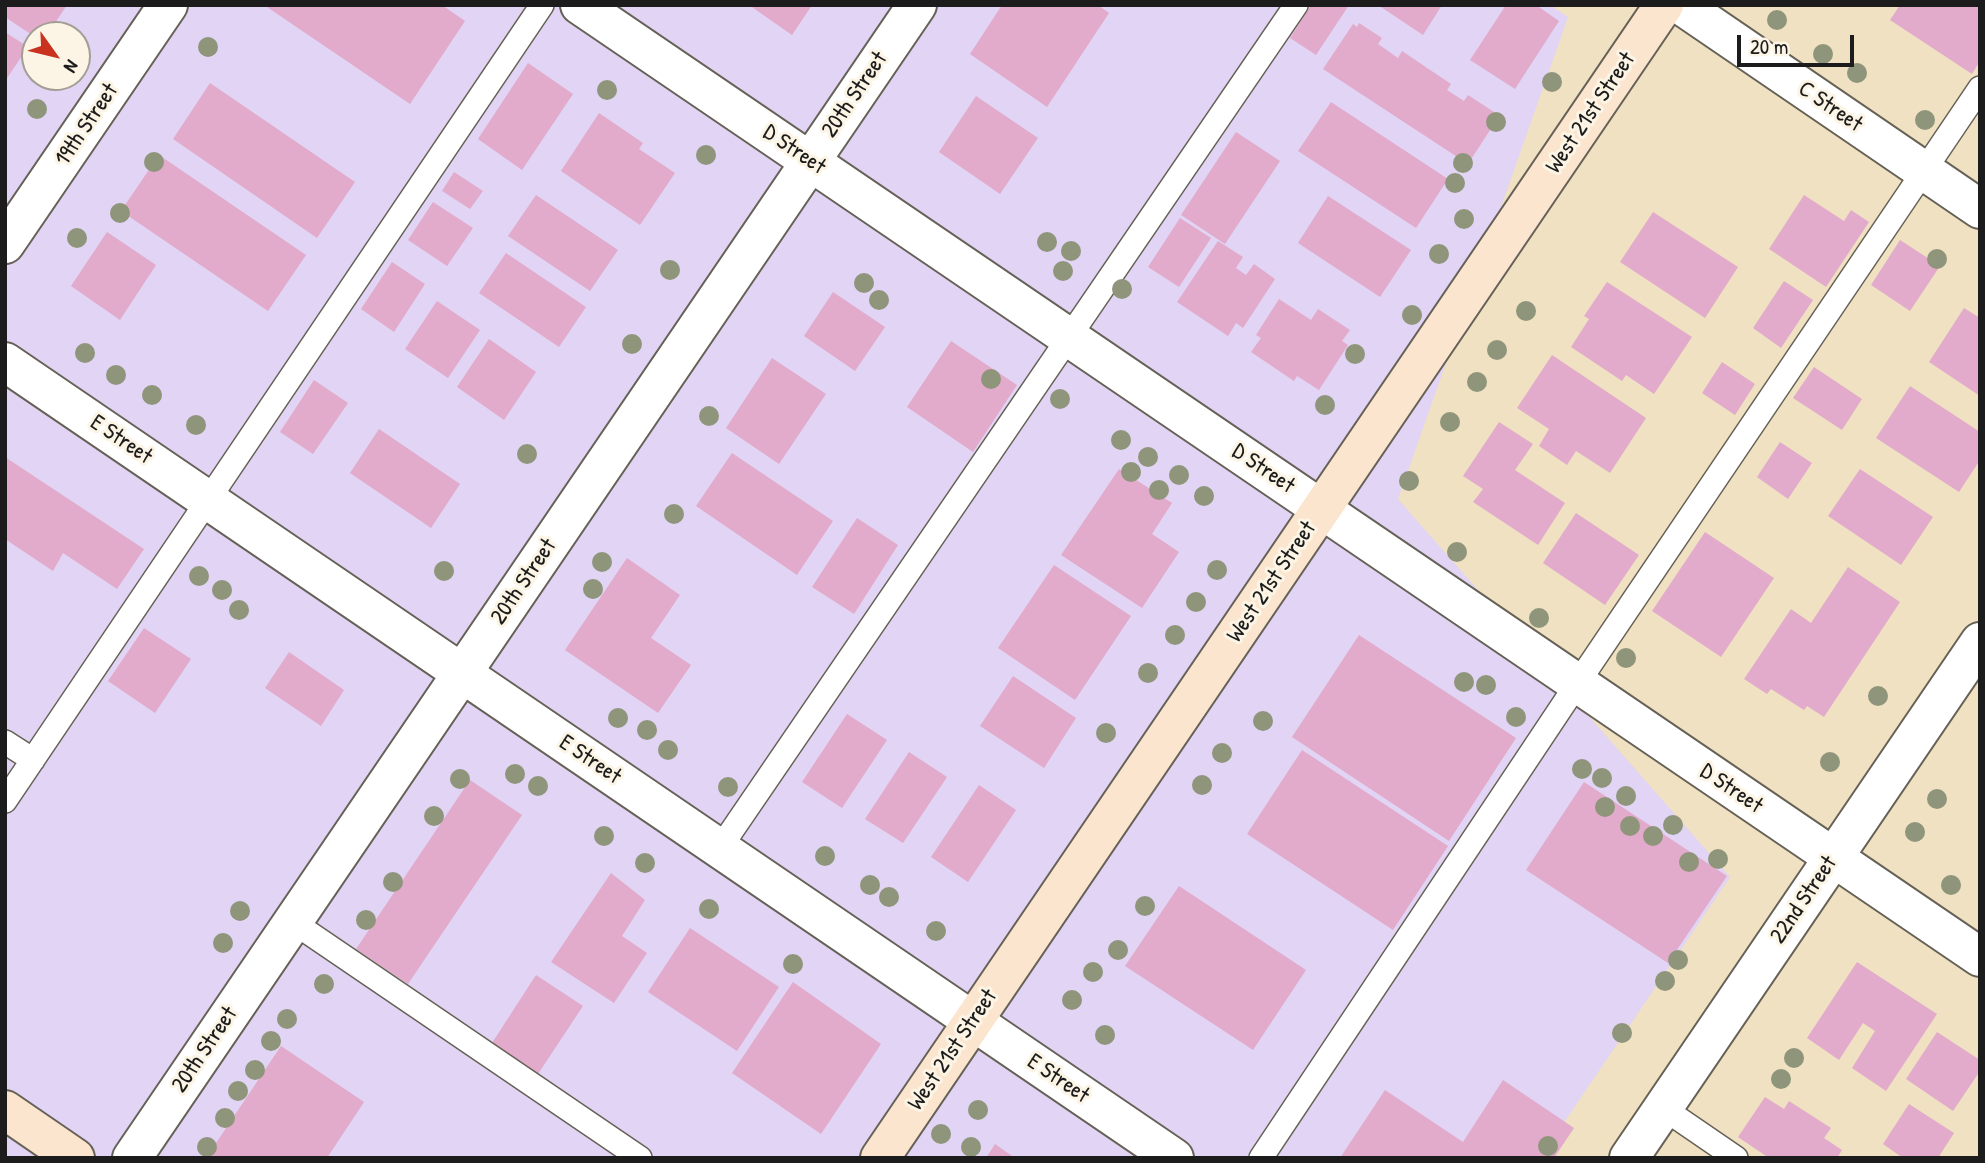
<!DOCTYPE html>
<style>
body{margin:0}
#map{position:relative;width:1985px;height:1163px;overflow:hidden;background:#efe1c1;font-family:"Patrick Hand",sans-serif}
canvas{display:block}
.frame{position:absolute;inset:0;border:7px solid #1c1c1c;pointer-events:none}
.north{position:absolute;left:21px;top:21px;width:70px;height:70px;box-sizing:border-box;background:#fcf5e5;border:2px solid #a29e95;border-radius:50%;rotate:124deg;font-size:19px;font-weight:700;line-height:28px;text-align:center;color:#1c1c1c}
.north::after{content:'';display:block;margin:auto;width:24px;height:32px;background:#c8321e;clip-path:polygon(50% 0,100% 100%,50% 72%,0 100%)}
.scale{position:absolute;left:1737px;top:35px;width:117px;height:32px;box-sizing:border-box;border:4px solid #1c1c1c;border-top:0;padding-left:9px;font-size:21px;line-height:24px;white-space:nowrap;color:#1c1c1c;-webkit-text-stroke:5px #fcf5e5;paint-order:stroke}
</style>
<div id="map">
<canvas width="1985" height="1163"></canvas>
<div class="frame"></div>
<div class="north">N</div>
<div class="scale">20 m</div>
</div>
<script>
const g = document.querySelector('canvas').getContext('2d');
g.lineJoin = 'round';
function fillPath(path, color) {
  g.fillStyle = color;
  g.fill(path, 'evenodd');
}
function stroke(path, color, width, dash) {
  g.strokeStyle = color;
  g.lineWidth = width;
  g.lineCap = dash ? 'butt' : 'round';
  g.setLineDash(dash || []);
  g.stroke(path);
}
function label(font, color, halo, rows, align = 'center') {
  g.font = font + ' "Patrick Hand",sans-serif';
  g.lineWidth = 6;
  g.setLineDash([]);
  g.textBaseline = 'middle';
  g.strokeStyle = halo;
  g.fillStyle = color;
  for (const [text, x, y, turn = 0] of rows) {
    g.save();
    g.translate(x, y);
    g.rotate((+turn || 0) * Math.PI / 180);
    g.textAlign = isNaN(turn) ? turn : align;
    if (halo) g.strokeText(text, 0, 0);
    g.fillText(text, 0, 0);
    g.restore();
  }
}
fillPath(new Path2D(`
 M 5,5 L 1550,5 L 1568,17 L 1398,499 L 1730,877 L 1540,1158 L 5,1158 ZM 35,35 L 77,35 L 77,77 L 35,77 Z`), '#e1d4f4');
fillPath(new Path2D(`
 M 5,5 L 67,5 L 47,35 L 35,37 L 5,17 Z
 M 264,5 L 442,5 L 465,21 L 410,104 Z
 M 749,5 L 812,5 L 792,35 Z
 M 1002,5 L 1098,5 L 1109,13 L 1047,107 L 970,54 Z
 M 1311,5 L 1349,5 L 1316,55 L 1290,38 Z
 M 1378,5 L 1442,5 L 1423,35 Z
 M 1506,5 L 1536,5 L 1559,21 L 1515,89 L 1470,60 Z
 M 1900,5 L 1980,5 L 1980,61 L 1972,74 L 1890,20 Z
 M 1359,23 L 1382,38 L 1378,44 L 1398,58 L 1402,51 L 1451,84 L 1447,90 L 1464,101 L 1468,95 L 1494,112 L 1488,120 L 1494,124 L 1468,164 L 1323,69 L 1353,24 L 1357,27 Z
 M 5,32 L 28,47 L 5,81 Z
 M 528,63 L 573,94 L 522,170 L 478,139 Z
 M 210,83 L 355,182 L 317,238 L 173,139 Z
 M 976,96 L 1038,138 L 1000,194 L 939,152 Z
 M 1331,102 L 1448,179 L 1416,228 L 1298,151 Z
 M 599,113 L 643,143 L 639,149 L 675,173 L 640,225 L 561,171 Z
 M 1236,132 L 1280,161 L 1225,244 L 1181,215 Z
 M 159,155 L 306,255 L 268,311 L 121,211 Z
 M 454,172 L 483,191 L 470,209 L 442,191 Z
 M 536,195 L 618,250 L 590,291 L 508,236 Z
 M 1804,195 L 1844,221 L 1851,210 L 1869,222 L 1826,287 L 1769,249 Z
 M 1328,196 L 1411,250 L 1380,297 L 1298,243 Z
 M 433,202 L 473,228 L 447,266 L 408,240 Z
 M 1653,212 L 1738,267 L 1705,318 L 1620,262 Z
 M 1180,218 L 1211,238 L 1179,287 L 1148,267 Z
 M 107,232 L 156,265 L 120,320 L 71,286 Z
 M 1900,240 L 1940,266 L 1910,311 L 1871,285 Z
 M 1218,241 L 1243,257 L 1236,268 L 1246,275 L 1254,264 L 1275,279 L 1243,328 L 1236,323 L 1228,336 L 1177,302 Z
 M 506,253 L 586,307 L 559,347 L 479,293 Z
 M 392,262 L 425,284 L 394,332 L 361,309 Z
 M 1784,281 L 1813,300 L 1781,348 L 1753,328 Z
 M 1607,282 L 1692,337 L 1654,394 L 1626,375 L 1622,381 L 1571,347 L 1589,319 L 1584,316 Z
 M 833,292 L 885,327 L 855,371 L 804,336 Z
 M 1279,299 L 1311,320 L 1318,309 L 1350,330 L 1342,341 L 1348,345 L 1319,390 L 1297,376 L 1294,381 L 1251,352 L 1261,338 L 1256,335 Z
 M 437,301 L 480,330 L 448,378 L 405,349 Z
 M 1964,308 L 1980,318 L 1980,396 L 1929,362 Z
 M 489,339 L 536,372 L 504,420 L 457,387 Z
 M 951,341 L 1017,385 L 973,452 L 907,407 Z
 M 1552,355 L 1646,418 L 1610,473 L 1576,451 L 1567,465 L 1539,446 L 1549,429 L 1517,408 Z
 M 772,358 L 826,394 L 779,464 L 726,428 Z
 M 1722,362 L 1755,384 L 1735,415 L 1702,393 Z
 M 1814,367 L 1862,399 L 1842,430 L 1793,398 Z
 M 314,380 L 348,403 L 313,454 L 280,432 Z
 M 1910,386 L 1980,432 L 1980,460 L 1959,492 L 1876,438 Z
 M 1499,422 L 1533,444 L 1515,470 L 1565,503 L 1538,545 L 1473,502 L 1483,489 L 1463,476 Z
 M 379,429 L 460,484 L 431,528 L 350,473 Z
 M 1780,442 L 1812,463 L 1788,499 L 1757,477 Z
 M 732,453 L 833,521 L 797,575 L 696,506 Z
 M 5,457 L 144,549 L 117,589 L 63,553 L 53,571 L 5,539 Z
 M 1119,469 L 1172,503 L 1152,534 L 1179,552 L 1142,608 L 1061,555 Z
 M 1860,469 L 1933,517 L 1901,565 L 1828,516 Z
 M 1576,513 L 1639,555 L 1605,605 L 1543,563 Z
 M 857,518 L 898,545 L 854,614 L 812,587 Z
 M 1705,532 L 1774,578 L 1721,657 L 1652,611 Z
 M 627,558 L 680,595 L 651,638 L 691,665 L 658,713 L 565,650 Z
 M 1054,565 L 1131,616 L 1075,700 L 998,648 Z
 M 1848,567 L 1900,602 L 1824,717 L 1807,706 L 1804,710 L 1771,689 L 1767,694 L 1744,679 L 1791,609 L 1811,623 Z
 M 144,628 L 191,659 L 155,713 L 108,681 Z
 M 1359,635 L 1516,738 L 1449,841 L 1292,737 Z
 M 289,652 L 344,690 L 321,726 L 265,688 Z
 M 1013,676 L 1076,718 L 1044,768 L 980,726 Z
 M 847,714 L 887,740 L 842,808 L 802,782 Z
 M 1302,750 L 1448,846 L 1393,930 L 1247,834 Z
 M 909,752 L 947,777 L 903,843 L 865,819 Z
 M 470,780 L 522,815 L 408,984 L 356,949 Z
 M 1584,782 L 1727,876 L 1668,963 L 1526,870 Z
 M 979,785 L 1016,810 L 968,882 L 931,857 Z
 M 611,873 L 645,900 L 622,936 L 647,953 L 614,1003 L 551,962 Z
 M 1179,886 L 1306,970 L 1253,1050 L 1125,966 Z
 M 690,928 L 779,987 L 737,1051 L 648,992 Z
 M 1857,962 L 1937,1014 L 1886,1091 L 1852,1068 L 1875,1031 L 1863,1023 L 1839,1060 L 1807,1038 Z
 M 536,975 L 583,1006 L 538,1074 L 492,1043 Z
 M 793,982 L 881,1044 L 821,1134 L 732,1073 Z
 M 1937,1032 L 1980,1060 L 1980,1071 L 1953,1111 L 1906,1079 Z
 M 281,1046 L 364,1102 L 327,1158 L 206,1158 Z
 M 1503,1080 L 1574,1128 L 1554,1158 L 1340,1158 L 1385,1090 L 1463,1142 Z
 M 1765,1097 L 1784,1109 L 1789,1101 L 1831,1128 L 1824,1138 L 1842,1150 L 1837,1158 L 1769,1158 L 1738,1137 Z
 M 1909,1104 L 1954,1133 L 1938,1158 L 1903,1158 L 1883,1144 Z
 M 995,1144 L 1015,1158 L 986,1158 Z`), '#e2abcb');
const lane = new Path2D(`
 M 5,742 L 33,760
 M 5,801 L 542,5
 M 720,848 L 1296,5
 M 293,922 L 640,1158
 M 1663,1108 L 1736,1158
 M 1261,1158 L 1577,684 L 1980,88`);
const street = new Path2D(`
 M 580,5 L 1980,957
 M 1681,5 L 1980,209
 M 5,244 L 168,5
 M 5,362 L 1174,1158
 M 132,1158 L 917,5
 M 1629,1158 L 1980,642`);
const secondary = new Path2D(`
 M 5,1110 L 75,1158
 M 880,1158 L 1664,5`);
stroke(lane, '#666156', 26);
stroke(street, '#666156', 42);
stroke(secondary, '#666156', 42);
stroke(lane, '#fff', 23);
stroke(street, '#fff', 38);
stroke(secondary, '#fbe5cf', 38);
g.fillStyle = '#8f957b';
for (const [x, y] of [
 [1777,20],
 [208,47],
 [1823,54],
 [1857,73],
 [1552,82],
 [607,90],
 [37,109],
 [1925,120],
 [1496,122],
 [706,155],
 [154,162],
 [1463,163],
 [1455,183],
 [120,213],
 [1464,219],
 [77,238],
 [1047,242],
 [1071,251],
 [1439,254],
 [1937,259],
 [670,270],
 [1063,271],
 [864,283],
 [1122,289],
 [879,300],
 [1526,311],
 [1412,315],
 [632,344],
 [1497,350],
 [85,353],
 [1355,354],
 [116,375],
 [991,379],
 [1477,382],
 [152,395],
 [1060,399],
 [1325,405],
 [709,416],
 [1450,422],
 [196,425],
 [1121,440],
 [527,454],
 [1148,457],
 [1131,472],
 [1179,475],
 [1409,481],
 [1159,490],
 [1204,496],
 [674,514],
 [1457,552],
 [602,562],
 [1217,570],
 [444,571],
 [199,576],
 [593,589],
 [222,590],
 [1196,602],
 [239,610],
 [1539,618],
 [1175,635],
 [1626,658],
 [1148,673],
 [1464,682],
 [1486,685],
 [1878,696],
 [1516,717],
 [618,718],
 [1263,721],
 [647,730],
 [1106,733],
 [668,750],
 [1222,753],
 [1830,762],
 [1582,769],
 [515,774],
 [1602,778],
 [460,779],
 [1202,785],
 [538,786],
 [728,787],
 [1626,796],
 [1937,799],
 [1605,807],
 [434,816],
 [1673,825],
 [1630,826],
 [1915,832],
 [604,836],
 [1653,836],
 [825,856],
 [1718,859],
 [1689,862],
 [645,863],
 [393,882],
 [870,885],
 [1951,885],
 [889,897],
 [1145,906],
 [709,909],
 [240,911],
 [366,920],
 [936,931],
 [223,943],
 [1118,950],
 [1678,960],
 [793,964],
 [1093,972],
 [1665,981],
 [324,984],
 [1072,1000],
 [287,1019],
 [1622,1033],
 [1105,1035],
 [271,1041],
 [1794,1058],
 [255,1070],
 [1781,1079],
 [238,1091],
 [978,1110],
 [225,1118],
 [941,1134],
 [1548,1146],
 [207,1147],
 [971,1147]
]) {
  g.beginPath();
  g.arc(x, y, 10, 0, 2 * Math.PI);
  g.fill();
}
label('23px', '#1c1c1c', '#fcf5e5', [
 ["20th Street",855,95,-56],
 ["C Street",1830,107,34],
 ["West 21st Street",1591,113,-56],
 ["19th Street",87,125,-56],
 ["D Street",794,150,34],
 ["E Street",121,440,34],
 ["D Street",1263,469,34],
 ["20th Street",524,582,-56],
 ["West 21st Street",1272,582,-56],
 ["E Street",590,760,34],
 ["D Street",1731,789,34],
 ["22nd Street",1804,900,-56],
 ["20th Street",205,1050,-56],
 ["West 21st Street",953,1050,-56],
 ["E Street",1058,1079,34]
]);
</script>
